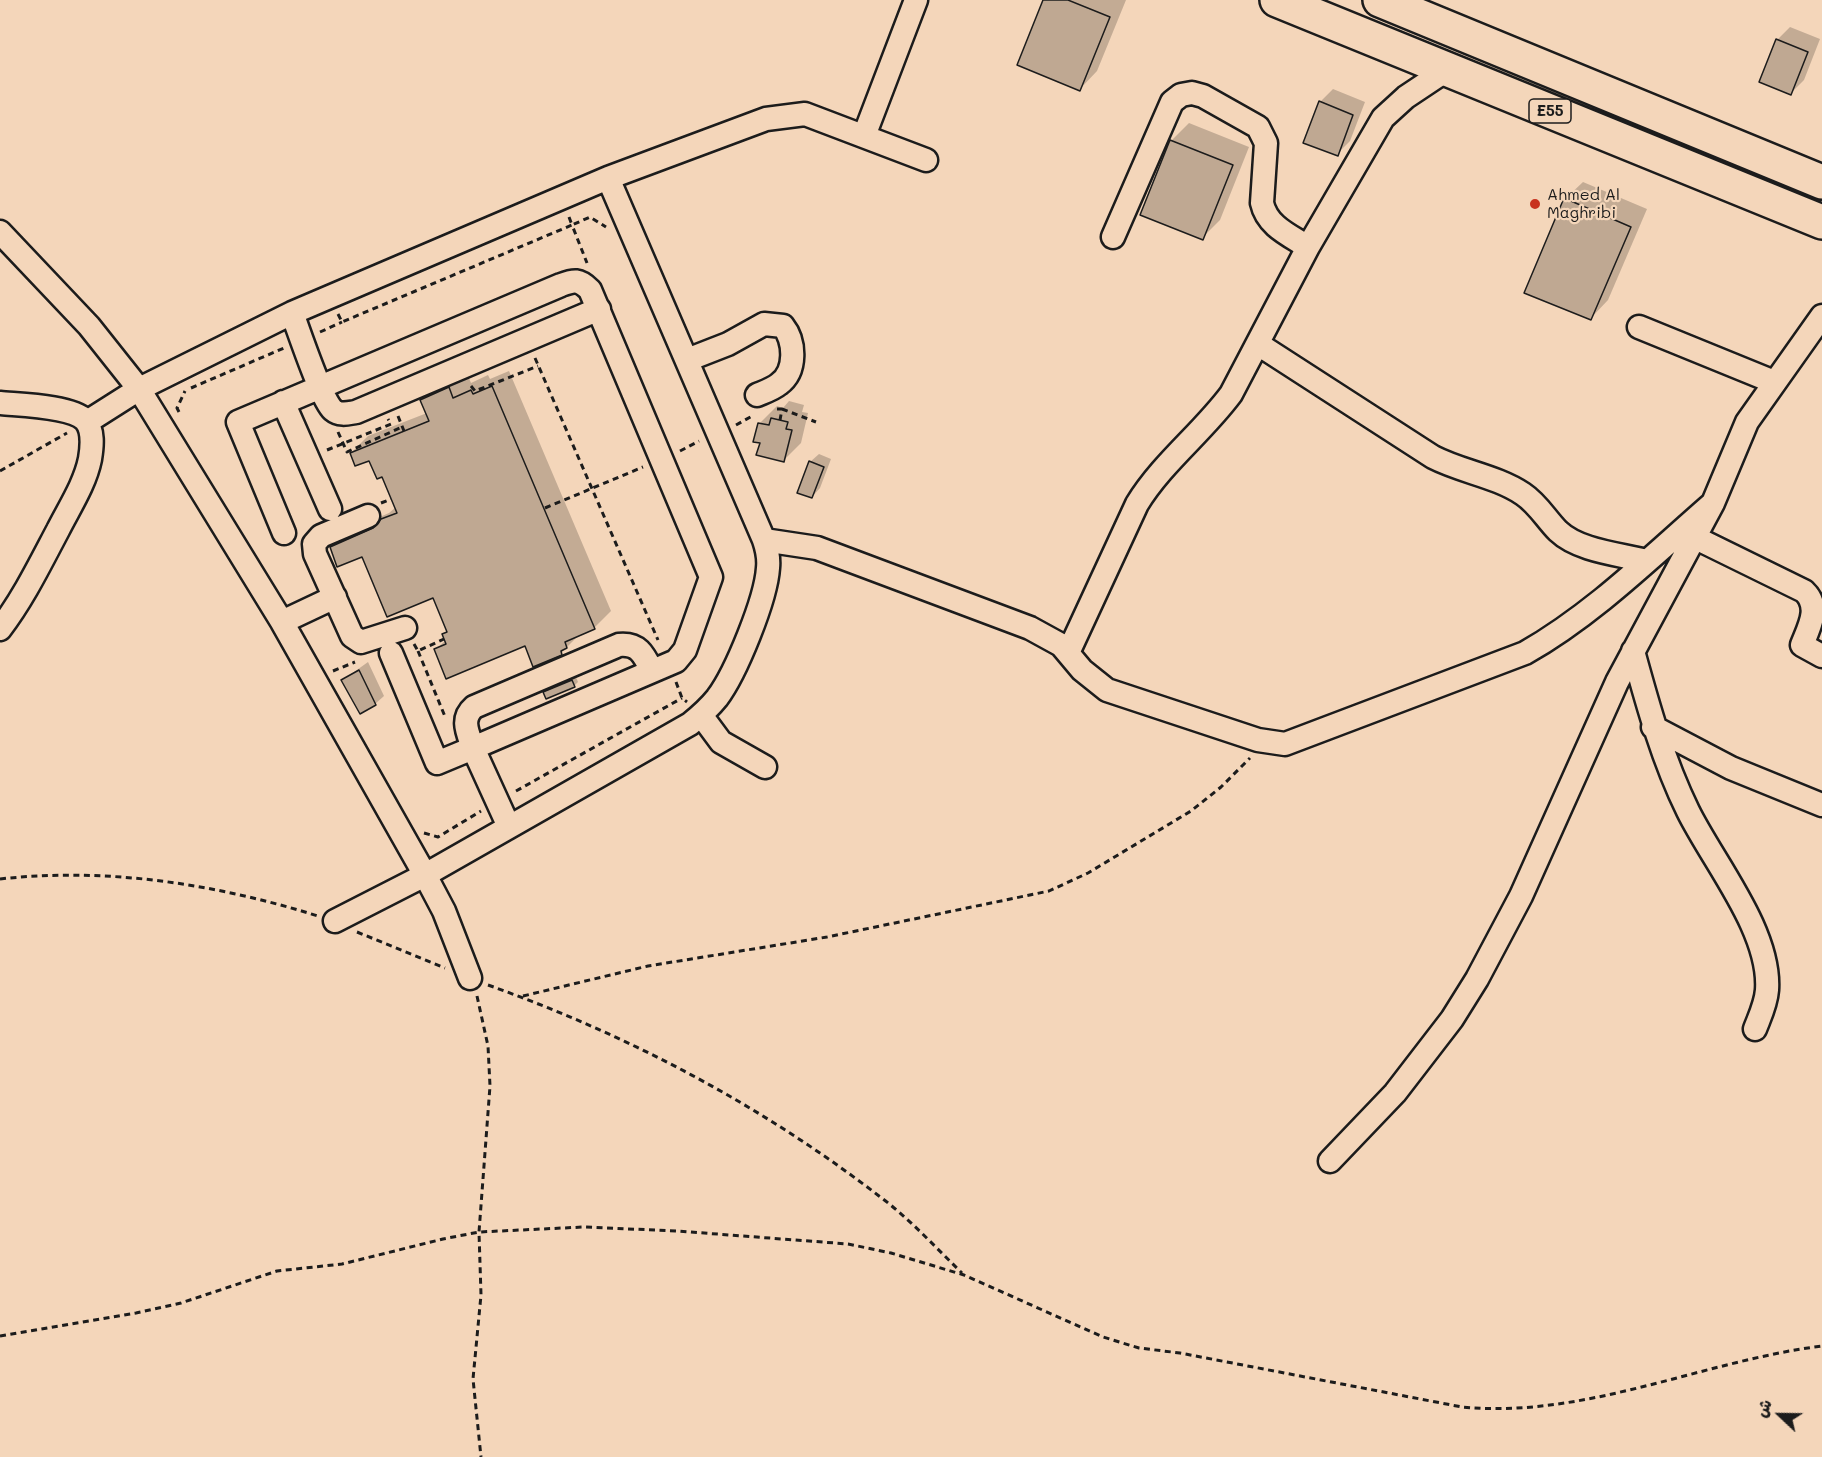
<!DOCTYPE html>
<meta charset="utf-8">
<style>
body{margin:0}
#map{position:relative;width:1822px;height:1457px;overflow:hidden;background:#f4d6ba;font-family:Mali,"Playpen Sans Arabic",sans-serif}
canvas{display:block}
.north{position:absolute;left:1750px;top:1385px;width:60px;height:60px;-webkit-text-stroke:4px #f4d6ba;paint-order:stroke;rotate:292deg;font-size:16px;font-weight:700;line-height:24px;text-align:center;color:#1c1c1c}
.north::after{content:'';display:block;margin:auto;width:21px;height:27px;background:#1c1c1c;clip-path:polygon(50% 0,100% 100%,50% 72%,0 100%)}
</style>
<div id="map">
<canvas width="1822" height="1457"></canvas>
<div class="north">ش</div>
</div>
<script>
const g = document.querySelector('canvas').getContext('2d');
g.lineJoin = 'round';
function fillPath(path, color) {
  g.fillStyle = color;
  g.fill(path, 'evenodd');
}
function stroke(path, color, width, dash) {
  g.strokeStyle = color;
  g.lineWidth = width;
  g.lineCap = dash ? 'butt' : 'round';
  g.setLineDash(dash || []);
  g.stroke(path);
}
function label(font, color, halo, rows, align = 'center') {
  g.font = font + ' Mali,sans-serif';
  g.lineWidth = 4.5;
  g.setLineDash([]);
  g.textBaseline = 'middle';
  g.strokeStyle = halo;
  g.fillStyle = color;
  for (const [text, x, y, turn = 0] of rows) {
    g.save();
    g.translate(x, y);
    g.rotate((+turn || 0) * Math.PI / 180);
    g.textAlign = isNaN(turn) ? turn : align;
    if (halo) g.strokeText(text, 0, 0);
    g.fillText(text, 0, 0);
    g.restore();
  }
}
fillPath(new Path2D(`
 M 1045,0 L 1126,0 L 1097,71 L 1080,89 Z
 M 1790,27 L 1820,39 L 1804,80 L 1791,93 L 1777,40 Z
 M 1333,89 L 1365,102 L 1350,141 L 1337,154 L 1320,102 Z
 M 1189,123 L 1249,147 L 1220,220 L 1202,238 L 1171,141 Z
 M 1583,182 L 1647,209 L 1608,300 L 1591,318 L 1565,199 Z
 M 466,371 L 471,383 L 488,375 L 490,379 L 509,371 L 611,611 L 594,628 L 578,636 L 561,653 L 525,645 L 436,649 L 446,640 L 443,634 L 448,630 L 434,596 L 363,555 L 332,547 L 349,530 L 389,513 L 396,507 L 383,475 L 370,459 L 351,453 L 368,436 L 427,413 L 422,400 L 439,383 Z
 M 789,401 L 804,405 L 802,412 L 808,413 L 801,443 L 784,460 L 761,442 L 760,423 L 777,406 L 783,408 Z
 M 819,454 L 831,459 L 820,488 L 812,497 L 810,462 Z
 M 368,662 L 384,696 L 375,704 L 343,680 Z
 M 576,677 L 578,682 L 574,686 L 545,692 Z`), '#0003');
const building = new Path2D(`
 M 1043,0 L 1068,0 L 1110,17 L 1080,91 L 1017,65 Z
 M 1776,39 L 1808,52 L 1791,95 L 1759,82 Z
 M 1319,101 L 1353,115 L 1338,156 L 1303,143 Z
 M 1170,140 L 1233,165 L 1203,240 L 1140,215 Z
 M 1564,198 L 1631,227 L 1591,320 L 1524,293 Z
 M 492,386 L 595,629 L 565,642 L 567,648 L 561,651 L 562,655 L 533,667 L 525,646 L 446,679 L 434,649 L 446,644 L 442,634 L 447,632 L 433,598 L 387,617 L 362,557 L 337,567 L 330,547 L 373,528 L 381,519 L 397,513 L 382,477 L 377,479 L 369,461 L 355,466 L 350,453 L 429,421 L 420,400 L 449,387 L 453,398 L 471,390 L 473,394 Z
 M 771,418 L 788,422 L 786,429 L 792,430 L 784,462 L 756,455 L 760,443 L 753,442 L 758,423 L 769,425 Z
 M 809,461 L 824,467 L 812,498 L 797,493 Z
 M 359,670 L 376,705 L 360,714 L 341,680 Z
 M 572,680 L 575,687 L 546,699 L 543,692 Z`);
fillPath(building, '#bfa892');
stroke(building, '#1c1c1c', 1.5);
const minor = new Path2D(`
 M 864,136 L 916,0
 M 0,232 L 89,326 L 139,389 L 282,622 L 425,875 L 444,911 L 470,978
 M 1113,237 L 1172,102 L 1181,95 L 1192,93 L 1203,96 L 1258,127 L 1266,143 L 1262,203 C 1267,226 1289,235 1308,247
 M 292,313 C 299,331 321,399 333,410 C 340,416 349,413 356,412 L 599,309
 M 1639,327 L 1774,382
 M 1258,344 L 1433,457 C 1462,472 1496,476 1523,494 C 1538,504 1546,519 1558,531 C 1579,551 1619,554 1646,561
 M 687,360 L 728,344 L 764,324 L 783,326 C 795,341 797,371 779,384 C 773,389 764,392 757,395
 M 283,402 L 330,509
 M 0,403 C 19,405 71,406 85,420 C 94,430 92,447 90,459 C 85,484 69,508 58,530 C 40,564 23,599 0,629
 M 87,422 L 139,389 L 292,313 L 608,178 L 766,119 L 805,114 L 926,160
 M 368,516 L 321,536 L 314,544 L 315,554 L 352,636 L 361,642 L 405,628
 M 284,533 L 238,422 L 561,285 C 574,280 579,279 590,290 L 711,577 L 685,650 L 676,661 L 473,748 L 509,827
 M 1696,538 L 1804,591 C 1821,607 1809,627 1802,645 L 1822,656
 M 764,540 L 817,548 L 1030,628 L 1061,645 L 1082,670 L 1107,690 L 1258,740 L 1285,744 L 1525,653 C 1594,614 1653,555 1713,503
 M 282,622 L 335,597
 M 1633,651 C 1648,706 1663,760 1688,811 C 1713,862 1771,931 1767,990 C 1766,1004 1760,1016 1755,1029
 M 391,653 L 437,763 L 473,748 C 468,733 460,719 474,707 L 619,645 C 639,643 644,655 652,671
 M 1068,653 L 1137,504 C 1162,463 1202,433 1231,394 L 1308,247 L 1383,118 L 1406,97 L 1448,69
 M 701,715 L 721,742 L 765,767
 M 1653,727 L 1731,768 L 1822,805
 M 335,921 L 425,875 L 690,724 C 700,716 709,708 717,698 C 736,673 766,599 768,568 C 769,559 767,549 764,540 L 608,178
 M 1330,1161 L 1395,1093 L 1452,1019 L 1477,979 L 1521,896 L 1617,682 L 1713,503 L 1747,422 L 1822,316`);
const highway = new Path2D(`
 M 1277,0 L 1822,222
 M 1380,0 L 1822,182`);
stroke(minor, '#1c1c1c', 27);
stroke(highway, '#1c1c1c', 38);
stroke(new Path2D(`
 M 569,217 L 572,225 L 590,217 L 606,227
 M 338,314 L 342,322 L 572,225 L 587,263
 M 320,332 L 342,322
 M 535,358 L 658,640
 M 471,386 L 475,391 L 538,366
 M 191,388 L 284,348
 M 777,409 L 782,409 L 780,420
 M 782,409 L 816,422
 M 179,412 L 177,408 L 185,391
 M 398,416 L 404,431
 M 736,425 L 754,415
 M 338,432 L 347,452 L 402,427
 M 327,450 L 391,424 L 388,419
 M 680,451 L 699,441
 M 0,471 L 67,433
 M 381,503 L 391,499
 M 545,508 L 643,467
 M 414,644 L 418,651 L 444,639
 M 418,651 L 446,719
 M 333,671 L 355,662
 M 676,682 L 682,698 L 687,702
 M 516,791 L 682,698
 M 424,833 L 438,837 L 481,811
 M 0,879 C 107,867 216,884 318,916
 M 357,932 L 445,968
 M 488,985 C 628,1035 761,1105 879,1196 C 909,1218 935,1247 962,1273
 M 477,996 L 488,1046 L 490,1086 L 479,1232 L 481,1295 L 473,1379 L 481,1457
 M 523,996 L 648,966 L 827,937 L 1049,891 L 1088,873 L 1191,811 L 1221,787 L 1250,758
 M 0,1336 L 136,1313 L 181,1303 L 277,1271 L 342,1264 L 443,1239 L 479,1232 L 584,1227 L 677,1231 L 848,1244 L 891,1253 L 964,1275 L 1103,1337 L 1139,1348 L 1180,1353 L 1462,1407 C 1585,1419 1702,1361 1822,1346`), '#1c1c1c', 3, [6, 4.5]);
stroke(minor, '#f4d6ba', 22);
stroke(highway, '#f4d6ba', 33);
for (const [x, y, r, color] of [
 [1535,204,6,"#c8321e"]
]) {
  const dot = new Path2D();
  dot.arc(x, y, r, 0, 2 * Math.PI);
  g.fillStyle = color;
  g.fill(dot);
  stroke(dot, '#f4d6ba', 2);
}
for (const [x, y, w] of [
 [1550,111,42]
]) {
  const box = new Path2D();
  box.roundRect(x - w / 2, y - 12, w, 24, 4.5);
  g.fillStyle = '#f4d6ba';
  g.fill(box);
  stroke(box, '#1c1c1c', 1.5);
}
label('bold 15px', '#1c1c1c', null, [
 ["E55",1550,111]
]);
label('16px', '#1c1c1c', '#f4d6ba', [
 ["Ahmed Al",1547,195],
 ["Maghribi",1547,213]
], 'left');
</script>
